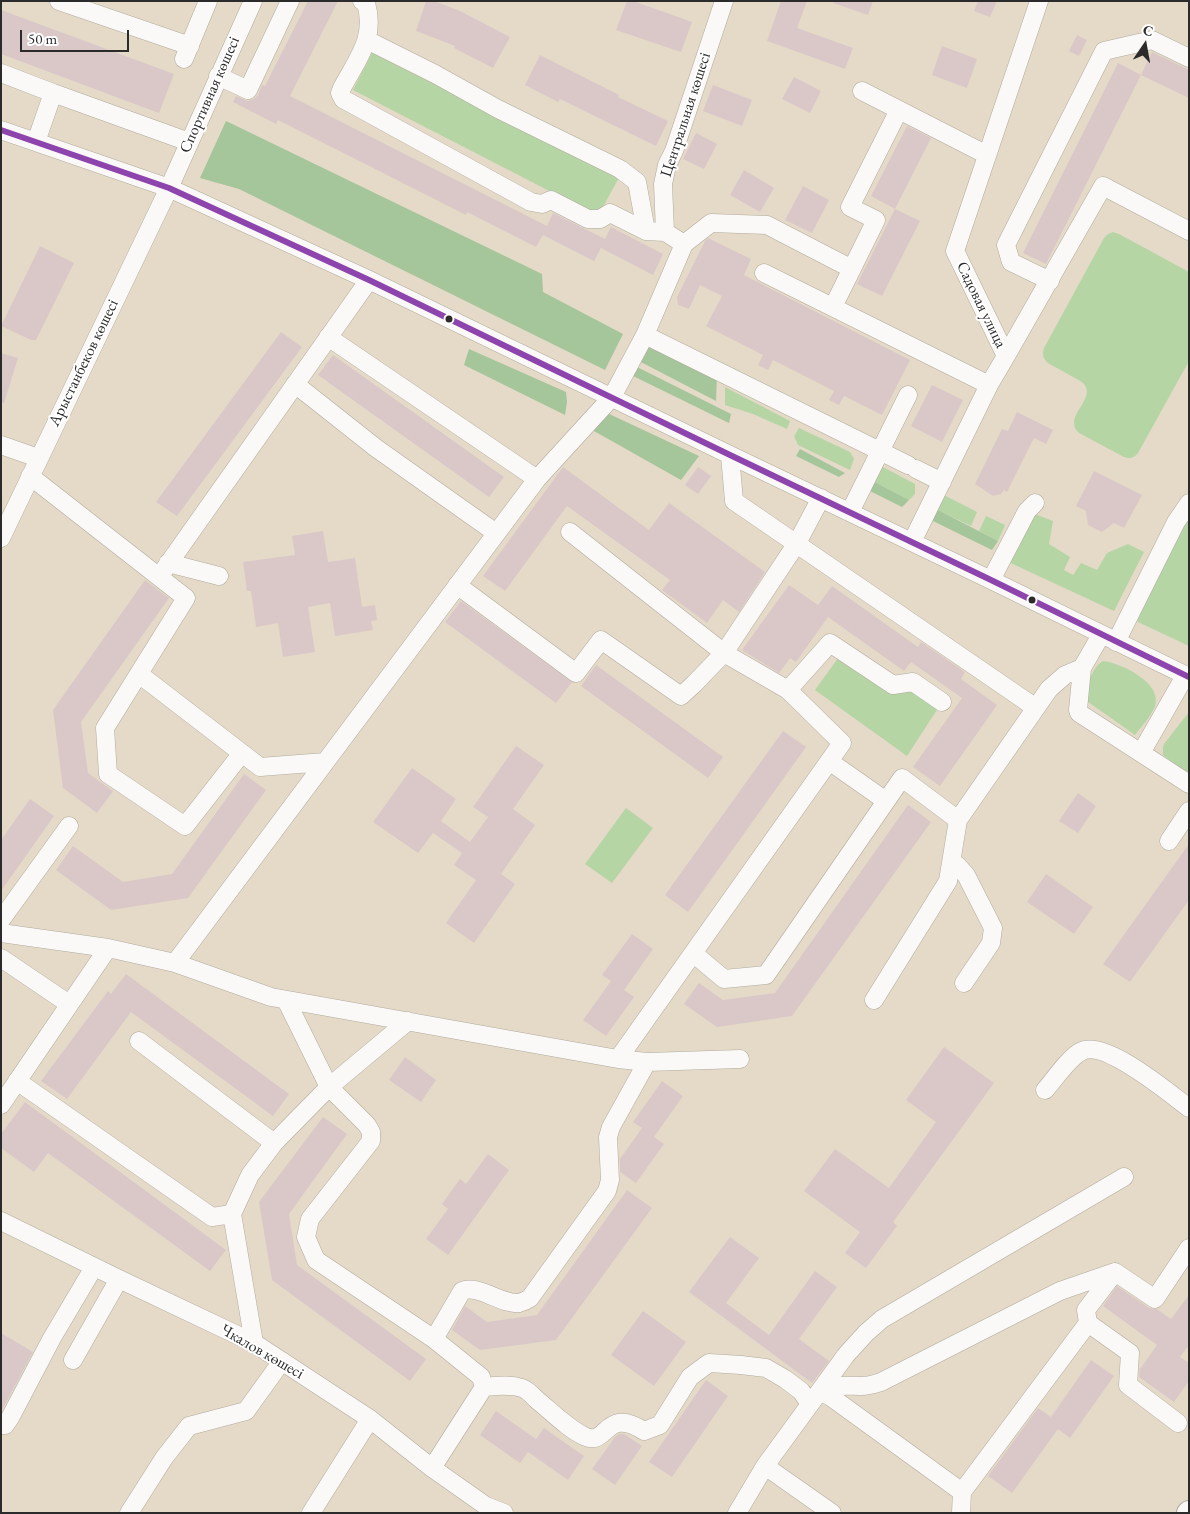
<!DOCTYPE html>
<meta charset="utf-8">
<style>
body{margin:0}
#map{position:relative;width:1190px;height:1514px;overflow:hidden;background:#e4dac7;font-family:"EB Garamond",serif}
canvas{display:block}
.frame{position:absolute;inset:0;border:2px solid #2b2b2b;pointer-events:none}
.north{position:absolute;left:1120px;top:20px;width:50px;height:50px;-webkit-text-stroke:4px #fff;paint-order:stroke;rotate:12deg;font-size:14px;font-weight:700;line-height:20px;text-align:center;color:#2b2b2b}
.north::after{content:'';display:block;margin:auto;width:18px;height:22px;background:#2b2b2b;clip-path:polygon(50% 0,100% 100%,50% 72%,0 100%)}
.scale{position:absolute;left:20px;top:30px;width:109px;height:22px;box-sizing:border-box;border:2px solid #2b2b2b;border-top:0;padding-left:6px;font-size:15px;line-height:18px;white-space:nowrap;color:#2b2b2b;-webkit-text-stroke:4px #fff;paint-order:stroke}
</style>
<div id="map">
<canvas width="1190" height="1514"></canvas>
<div class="frame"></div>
<div class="north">С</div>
<div class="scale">50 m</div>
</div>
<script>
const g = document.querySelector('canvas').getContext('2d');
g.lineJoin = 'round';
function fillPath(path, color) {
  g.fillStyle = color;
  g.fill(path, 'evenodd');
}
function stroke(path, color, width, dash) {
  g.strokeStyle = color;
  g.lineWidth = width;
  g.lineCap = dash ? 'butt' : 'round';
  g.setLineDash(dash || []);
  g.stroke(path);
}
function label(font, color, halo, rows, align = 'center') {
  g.font = font + ' "EB Garamond",serif';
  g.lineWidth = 4;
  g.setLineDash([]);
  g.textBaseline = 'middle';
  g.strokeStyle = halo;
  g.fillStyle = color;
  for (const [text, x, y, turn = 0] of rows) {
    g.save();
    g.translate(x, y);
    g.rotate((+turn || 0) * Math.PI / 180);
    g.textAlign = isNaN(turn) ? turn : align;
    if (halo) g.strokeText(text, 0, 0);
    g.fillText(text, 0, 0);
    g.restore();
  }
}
fillPath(new Path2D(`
 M 375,47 L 621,174 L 598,216 L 353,90 Z
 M 1113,232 L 1119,234 L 1189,272 L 1189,361 L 1138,453 C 1134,458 1130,459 1124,457 L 1079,433 C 1061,416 1100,398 1082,382 L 1048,363 C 1043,358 1042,355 1044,348 L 1104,238 L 1108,234 Z
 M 725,387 L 790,421 L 787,429 L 753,414 L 725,405 Z
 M 799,428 L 850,452 L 854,459 L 850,470 L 798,445 L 794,436 Z
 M 881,466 L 915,484 L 915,494 L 909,500 L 865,477 Z
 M 944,495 L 977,512 L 971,526 L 937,510 Z
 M 1027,511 L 1053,521 L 1049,544 L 1070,557 L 1064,570 L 1073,575 L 1081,563 L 1097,570 L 1107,553 L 1128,544 L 1144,552 L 1114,611 L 1002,559 Z
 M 986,516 L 1005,525 L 998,541 L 979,531 Z
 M 1180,516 L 1189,520 L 1189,646 L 1138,622 L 1135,611 Z
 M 841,654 L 912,685 L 942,702 L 907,756 L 815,690 Z
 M 1103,661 C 1121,663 1163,683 1155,706 C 1152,715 1141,727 1135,735 L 1084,699 C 1088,686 1091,668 1103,661 Z
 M 1189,712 L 1189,774 L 1163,755 L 1163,747 L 1164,744 Z
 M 626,808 L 653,828 L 612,883 L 585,864 Z`), '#b5d5a5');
fillPath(new Path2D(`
 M 226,121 L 542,274 L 543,292 L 623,334 L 605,370 L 239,189 L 200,178 Z
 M 647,340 L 717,374 L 716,401 L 637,360 Z
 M 469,349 L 566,392 L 567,402 L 565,415 L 464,365 Z
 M 633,365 L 731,414 L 729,423 L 629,374 Z
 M 607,413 L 699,456 L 681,480 L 578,422 Z
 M 800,449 L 845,473 L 839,477 L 796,456 Z
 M 865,477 L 909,500 L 902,507 L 862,487 Z
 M 930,506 L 998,541 L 992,550 L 931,520 Z`), '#a5c59a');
fillPath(new Path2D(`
 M 308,1 L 338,1 L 290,96 L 547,226 L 553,213 L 605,239 L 611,227 L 663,254 L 653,275 L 601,248 L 594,261 L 543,235 L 536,247 L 467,212 L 466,215 L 278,120 L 276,124 L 233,102 L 236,96 L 248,101 L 254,99 L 258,95 L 262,85 L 265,86 Z
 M 426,1 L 434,1 L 460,11 L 510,37 L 493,68 L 454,48 L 455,46 L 416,31 Z
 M 627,1 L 633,1 L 692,22 L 681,52 L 616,30 Z
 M 781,1 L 807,1 L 797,28 L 853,48 L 845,69 L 767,41 Z
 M 834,1 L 873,1 L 868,15 L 833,3 Z
 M 978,1 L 997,1 L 990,17 L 974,11 Z
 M 1,10 L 174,74 L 159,113 L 1,54 Z
 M 1077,35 L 1087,40 L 1079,56 L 1069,51 Z
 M 942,46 L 977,59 L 967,88 L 932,75 Z
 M 1152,52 L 1189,70 L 1189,98 L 1141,75 Z
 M 540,55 L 619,95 L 618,97 L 668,121 L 656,146 L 560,99 L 558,102 L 525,85 Z
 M 1118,63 L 1141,75 L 1046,264 L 1023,253 Z
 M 794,77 L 821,91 L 810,113 L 782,99 Z
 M 713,85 L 752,100 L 742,126 L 703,111 Z
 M 907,126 L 931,138 L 895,209 L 871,196 Z
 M 696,133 L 717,144 L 704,169 L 683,159 Z
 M 744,170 L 774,188 L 760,212 L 730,195 Z
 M 803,186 L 829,200 L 812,233 L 785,220 Z
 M 895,209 L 920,221 L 882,296 L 857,284 Z
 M 708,238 L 751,259 L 744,275 L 910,360 L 882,415 L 844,396 L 839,405 L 829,400 L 834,391 L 773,360 L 768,370 L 758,365 L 763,355 L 706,326 L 722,296 L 700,285 L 689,309 L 678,305 L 677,297 L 705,241 Z
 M 40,246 L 74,263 L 36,340 L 31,340 L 1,326 Z
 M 281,332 L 302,347 L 177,516 L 156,502 Z
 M 1,353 L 18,358 L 4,403 L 1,403 Z
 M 333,355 L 504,477 L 489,497 L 318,375 Z
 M 932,385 L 963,400 L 942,442 L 911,426 Z
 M 1017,412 L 1053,430 L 1046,444 L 1034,438 L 1007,492 L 1004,490 L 1001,494 L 993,496 L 975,484 L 1002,429 L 1008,431 Z
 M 563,467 L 649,530 L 669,503 L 765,572 L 739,612 L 723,600 L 707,623 L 662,590 L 670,580 L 567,506 L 505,591 L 483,576 Z
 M 698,467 L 711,476 L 698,494 L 685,485 Z
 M 1094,471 L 1142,495 L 1124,528 L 1114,523 L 1102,532 L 1088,525 L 1086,511 L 1076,506 Z
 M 323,531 L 328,562 L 355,558 L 362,607 L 375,605 L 377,620 L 371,621 L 373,630 L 335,636 L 330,603 L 308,607 L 315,652 L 283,657 L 278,623 L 256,627 L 251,591 L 247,591 L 243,562 L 295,555 L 292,536 Z
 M 145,580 L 169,598 L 81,722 L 88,773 L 113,791 L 97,813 L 63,788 L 53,710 Z
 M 789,585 L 818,605 L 832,586 L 918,647 L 921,642 L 965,672 L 961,679 L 997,705 L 940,786 L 913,767 L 962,698 L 911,662 L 904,671 L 828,617 L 796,662 L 790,658 L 779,673 L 742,650 Z
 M 461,601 L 572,682 L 556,703 L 445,622 Z
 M 596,665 L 723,757 L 708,778 L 581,686 Z
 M 783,731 L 806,747 L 688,912 L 665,895 Z
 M 516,746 L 544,765 L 513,809 L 535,825 L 501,874 L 515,884 L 474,943 L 446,923 L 476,880 L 454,865 L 462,853 L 433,833 L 418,853 L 373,822 L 412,768 L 456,799 L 441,821 L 470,842 L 488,817 L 473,807 Z
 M 244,774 L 266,790 L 188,898 L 111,910 L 56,870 L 73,846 L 123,882 L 172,874 Z
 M 1078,793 L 1096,806 L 1078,833 L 1059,821 Z
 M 30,799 L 54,816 L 1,891 L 1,840 Z
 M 908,805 L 931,822 L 792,1016 L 717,1027 L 684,1004 L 699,983 L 723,1000 L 775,993 Z
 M 1189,844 L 1189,900 L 1130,982 L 1103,964 Z
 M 1046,874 L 1093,907 L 1074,934 L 1027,902 Z
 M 632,934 L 653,949 L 624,990 L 634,997 L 606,1036 L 583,1020 L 611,981 L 602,975 Z
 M 126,974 L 289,1094 L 273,1116 L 131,1012 L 67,1099 L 41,1081 L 108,991 L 111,994 Z
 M 944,1047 L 994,1083 L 893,1222 L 897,1226 L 866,1268 L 845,1253 L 860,1232 L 804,1191 L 835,1149 L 889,1188 L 936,1122 L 906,1100 Z
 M 405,1057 L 436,1080 L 421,1102 L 389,1080 Z
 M 662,1081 L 683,1096 L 654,1137 L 664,1144 L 636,1183 L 620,1172 L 620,1159 L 642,1128 L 633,1122 Z
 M 25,1102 L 226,1250 L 210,1271 L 48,1153 L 34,1172 L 1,1148 L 1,1134 Z
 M 323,1117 L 347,1134 L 289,1214 L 297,1265 L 426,1359 L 410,1381 L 272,1280 L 259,1202 Z
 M 488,1154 L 509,1170 L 448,1255 L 426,1239 L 448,1209 L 442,1204 L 460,1179 L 466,1184 Z
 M 627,1190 L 652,1208 L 556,1340 L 480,1350 L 452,1330 L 465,1306 L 487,1322 L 537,1315 Z
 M 730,1237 L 759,1258 L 726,1303 L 769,1335 L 815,1271 L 837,1287 L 799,1339 L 829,1361 L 812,1383 L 689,1292 Z
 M 1117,1286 L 1149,1308 L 1157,1309 L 1171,1319 L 1189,1295 L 1189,1345 L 1180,1357 L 1189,1363 L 1189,1381 L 1174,1402 L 1139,1377 L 1140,1369 L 1157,1345 L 1103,1306 Z
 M 643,1311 L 686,1342 L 654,1386 L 611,1355 Z
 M 1,1333 L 33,1352 L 1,1412 Z
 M 1091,1360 L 1114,1376 L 1070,1438 L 1058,1429 L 1012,1493 L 988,1476 L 1038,1408 L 1051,1417 Z
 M 706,1380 L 728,1396 L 672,1477 L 649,1462 Z
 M 496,1411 L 536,1439 L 544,1428 L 584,1456 L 568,1480 L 528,1452 L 520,1463 L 480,1435 Z
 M 619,1434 L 624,1434 L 642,1446 L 615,1485 L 592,1469 L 615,1437 Z`), '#dac8c9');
const minor = new Path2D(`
 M 59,1 L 190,46
 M 362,1 L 366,3 C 376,38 358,58 342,88 L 340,93 L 343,99 L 531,202 L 542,204 L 551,200 L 588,219 L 600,219 L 610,213 L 646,231 L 665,232 L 684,244
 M 367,40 L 435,74 L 498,109 L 620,169 L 637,182 L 646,231
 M 184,59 L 208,1
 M 1,73 L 53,93
 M 218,76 L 248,90 L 290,1
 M 862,91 L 987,155
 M 1,130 L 169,188 L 369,280 L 730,455 L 991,580 L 1189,677
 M 36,142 L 53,93 L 189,142
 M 665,232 L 663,184 L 667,165 L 674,151 L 724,1
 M 764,273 L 989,385
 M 1050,281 L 1011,262 L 1006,245 L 1104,51 L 1152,40 L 1189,58
 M 833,307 L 876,220 L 850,207 L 899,110
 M 645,335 L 908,465
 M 328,337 L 537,479
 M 1006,356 L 1103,186 L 1189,231
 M 295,384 L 376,448 L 496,533
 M 1,445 L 38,458
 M 730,455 L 734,501 L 1036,708
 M 916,469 L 942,482
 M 30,476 L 186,598 L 105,728 L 108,774 L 185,826 L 242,753
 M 850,512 L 908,395
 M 570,532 L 724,653 L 788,690 L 842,743 L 618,1059
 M 1,538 L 169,188 L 253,1
 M 912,542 L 989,385 L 1006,356 L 955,251 L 1039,1
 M 168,563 L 219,576
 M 159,577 L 369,280
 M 991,580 L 1027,511 L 1035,503
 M 457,585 L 576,673 L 601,640 L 681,696 L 694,684 L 724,653 L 797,543 L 821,498
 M 1116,642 L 1176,522 L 1189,503
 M 1082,668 L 1078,710 L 1079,713 L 1189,784
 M 139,674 L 260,767 L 325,762
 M 788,690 L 830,643 L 893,685 L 913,682 L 942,702
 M 1141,753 L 1185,676
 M 829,761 L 886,801
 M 1169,841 L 1189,811
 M 952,863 L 957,865 L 966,875 L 993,928 L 991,943 L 964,983
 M 1,920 L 69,826
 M 1,933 L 108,948 L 175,963 L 271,997 L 618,1059 L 647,1062 L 740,1059
 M 693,953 L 724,979 L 766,975 L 902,778 L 958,820 L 1049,689 L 1065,675 L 1082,668 L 1101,635
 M 1,958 L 69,1004
 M 175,963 L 537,479 L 612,397 L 645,335 L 684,244 L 711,223 L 767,225 L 852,269
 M 286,1000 L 329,1087 L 367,1125 L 371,1132 L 371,1141 L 310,1219 L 306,1237 L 316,1260 L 434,1339 L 481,1377 L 484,1387 L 432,1468
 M 874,1000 L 948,881 L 958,820
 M 139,1041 L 274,1143
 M 17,1081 L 212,1217 L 232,1214
 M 1045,1090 C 1055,1079 1069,1057 1082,1051 C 1106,1040 1169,1093 1189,1108
 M 1,1105 L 108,948
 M 1,1221 L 119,1279 L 254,1343 L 370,1419 L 432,1468 L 486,1506 L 504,1513
 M 1088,1323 L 1130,1353 L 1128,1385 L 1178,1423
 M 434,1339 L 462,1291 C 479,1284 501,1305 519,1303 C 523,1302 527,1300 530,1298 L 607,1191 L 610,1180 L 608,1137 L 611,1127 L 647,1062
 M 254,1343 L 232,1214 L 250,1175 L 274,1143 L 329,1087 L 408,1021
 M 73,1360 L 119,1279
 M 484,1387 C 497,1386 509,1384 522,1388 C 528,1390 533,1396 537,1400 C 552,1412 568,1429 586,1437 C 607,1446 606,1406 644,1431 L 660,1425 L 690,1377 L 709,1363 L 741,1365 L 766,1368 L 785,1379 L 801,1391 L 810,1404
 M 1,1425 L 5,1425 L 10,1418 L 52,1338 L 94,1267
 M 765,1466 L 832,1513
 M 962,1492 L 831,1397 L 820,1391 C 834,1384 846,1386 861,1386 C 868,1386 875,1384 881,1382 L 1060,1291 L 1115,1272
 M 129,1513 L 164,1458 L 189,1426 L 246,1411 L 282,1361
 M 311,1513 L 370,1419
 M 737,1513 L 765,1466 L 846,1355 L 866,1333 L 882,1319 L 1124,1177
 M 961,1513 L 962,1492 L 1088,1323 L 1086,1310 L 1115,1272 L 1155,1299 L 1189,1248`);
const major = new Path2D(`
 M 1188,1513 L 1189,1512`);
stroke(minor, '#b0aa9e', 19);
stroke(major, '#b0aa9e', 24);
stroke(minor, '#fbf9f7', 18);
stroke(major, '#fbf9f7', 22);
stroke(new Path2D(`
 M 1,130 L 169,188 L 369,280 L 730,455 L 991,580 L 1189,677`), '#8e44ad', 6);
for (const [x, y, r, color] of [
 [449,319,4.5,"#2b2b2b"],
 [1032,600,4.5,"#2b2b2b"]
]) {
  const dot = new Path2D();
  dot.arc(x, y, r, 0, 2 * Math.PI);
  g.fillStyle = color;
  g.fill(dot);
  stroke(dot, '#fff', 2);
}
label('16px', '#2b2b2b', '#fff', [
 ["Спортивная көшесі",210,95,-66],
 ["Центральная көшесі",686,115,-72],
 ["Садовая улица",981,305,64],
 ["Арыстанбеков көшесі",84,363,-64],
 ["Чкалов көшесі",262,1352,30]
]);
</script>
